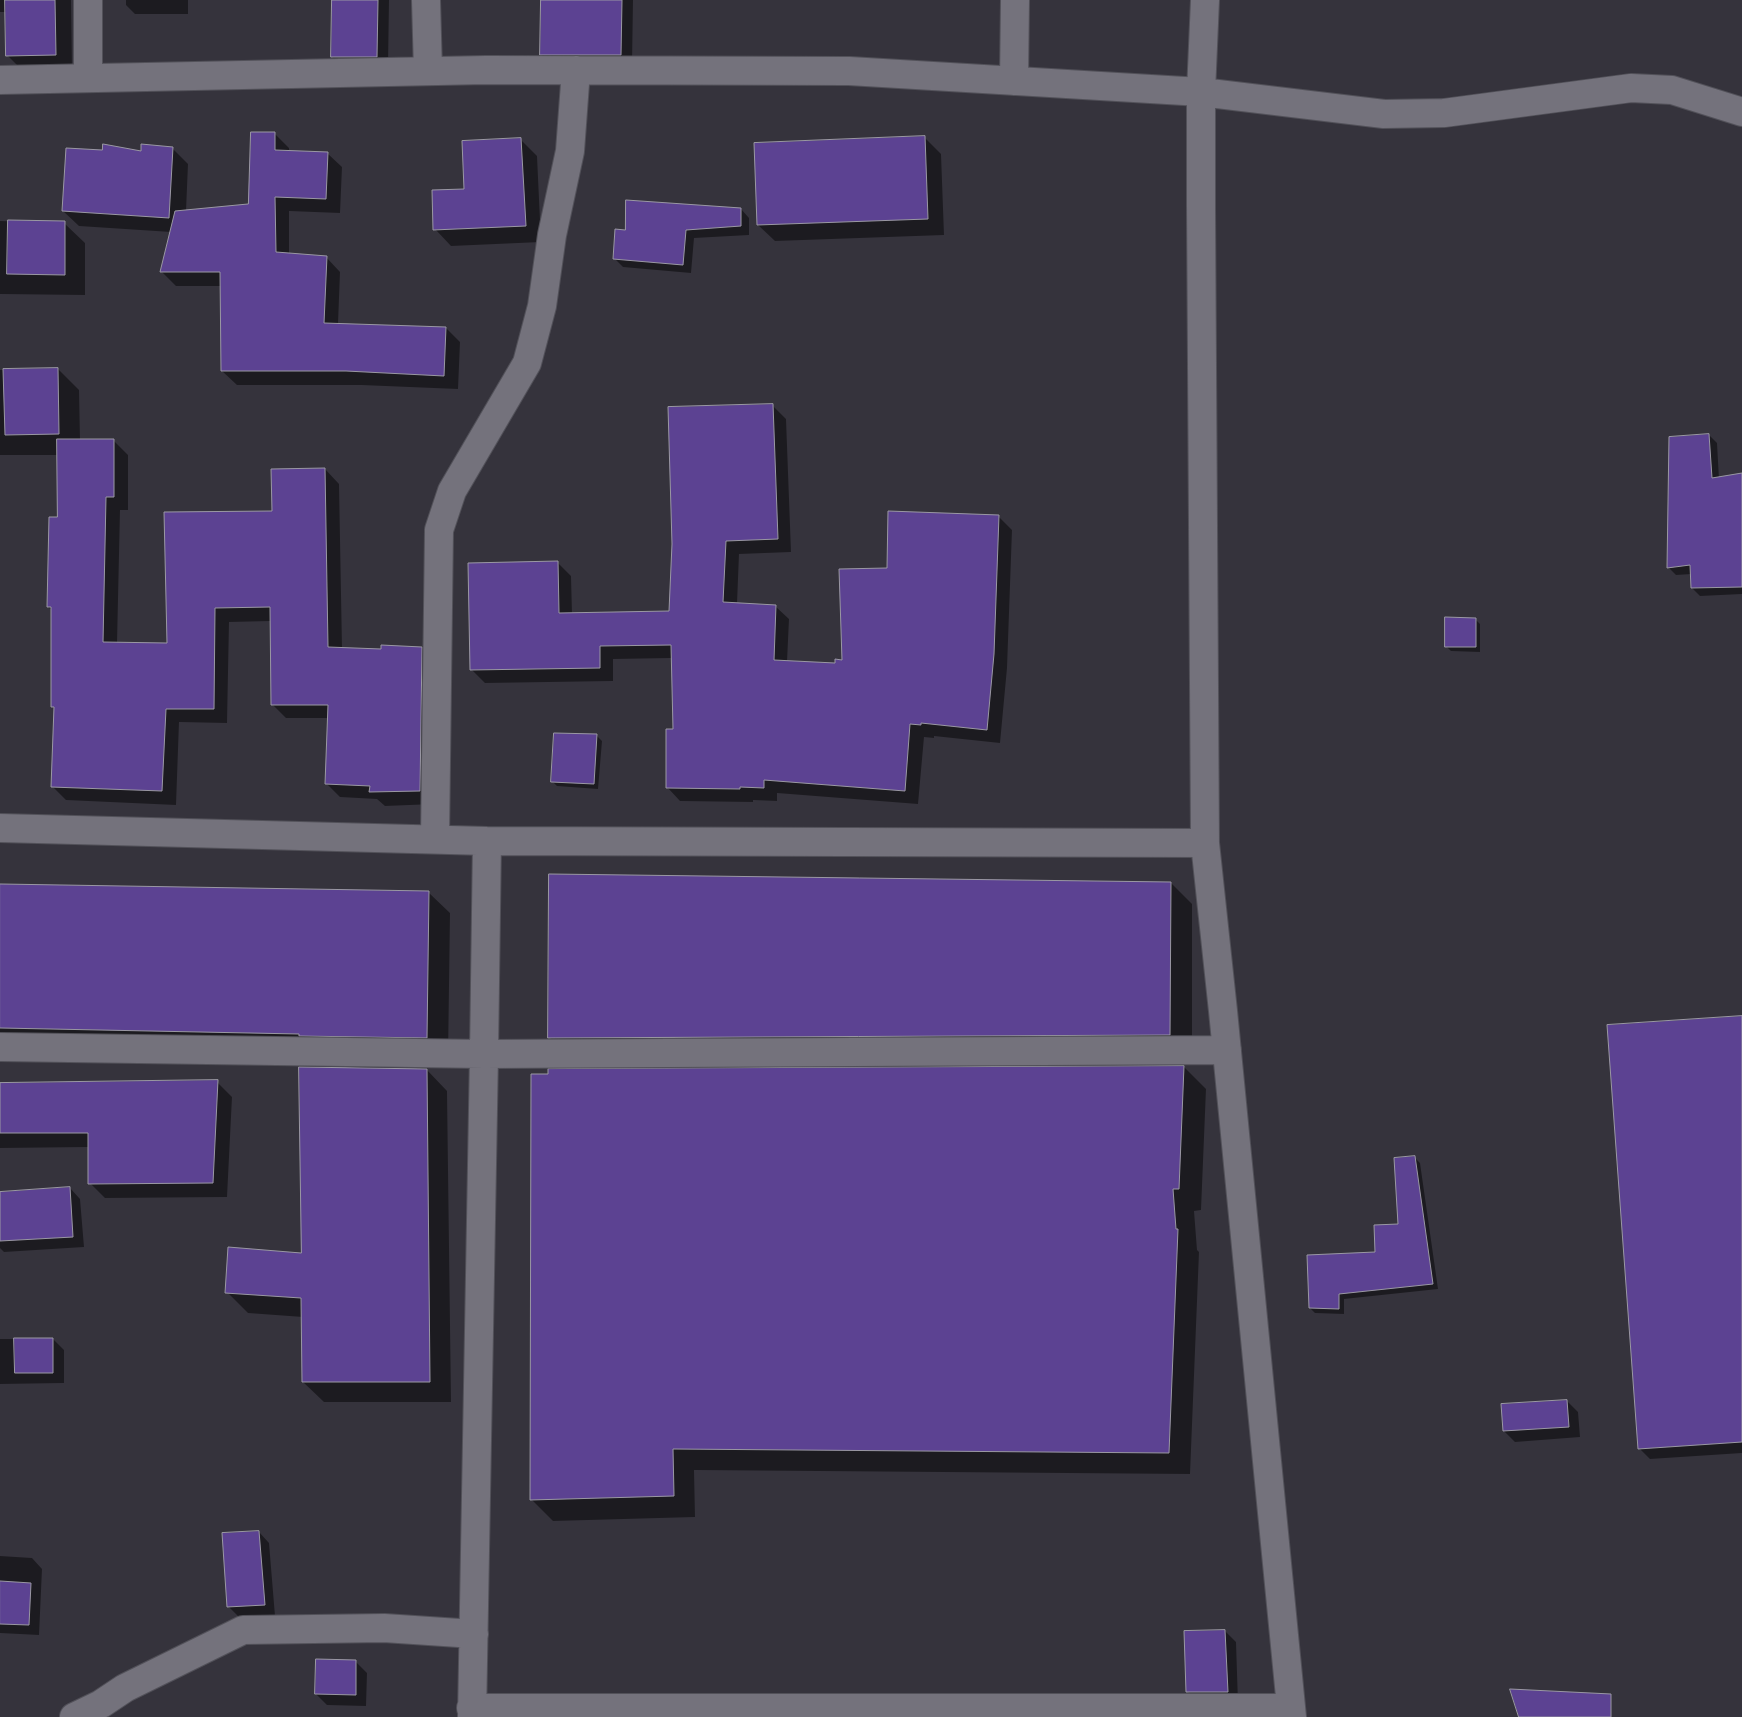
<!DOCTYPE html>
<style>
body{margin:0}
canvas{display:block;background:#35333c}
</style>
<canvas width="1742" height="1717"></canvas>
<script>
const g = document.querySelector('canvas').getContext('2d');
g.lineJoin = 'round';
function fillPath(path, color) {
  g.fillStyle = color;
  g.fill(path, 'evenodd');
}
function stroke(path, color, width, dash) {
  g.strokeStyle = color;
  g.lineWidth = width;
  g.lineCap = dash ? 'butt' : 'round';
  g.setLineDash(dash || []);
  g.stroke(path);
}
fillPath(new Path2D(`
 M 0,0 L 71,0 L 72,71 L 24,72 L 7,55 L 7,12 L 0,12 Z
 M 126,0 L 188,0 L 188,14 L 135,14 L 126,5 Z
 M 334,0 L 389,0 L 388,67 L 343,68 L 332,57 Z
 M 543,0 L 633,0 L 632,65 L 552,65 L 541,54 Z
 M 274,133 L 289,148 L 289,151 L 327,153 L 342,167 L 340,213 L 289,211 L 289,254 L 326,257 L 340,272 L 338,324 L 446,328 L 460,342 L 458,389 L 361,385 L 237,385 L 222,371 L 222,286 L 176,286 L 162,272 L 171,232 L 79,226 L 63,211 L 142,152 L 172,148 L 188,164 L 186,211 L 250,206 Z
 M 924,137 L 941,154 L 944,235 L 775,241 L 758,225 Z
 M 520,139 L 537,156 L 541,242 L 451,246 L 435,229 L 466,190 Z
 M 741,209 L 749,218 L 749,235 L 694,238 L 691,273 L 623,267 L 615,259 L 627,231 Z
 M 0,221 L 64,223 L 85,243 L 85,295 L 0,294 Z
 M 58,369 L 79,390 L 80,440 L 114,441 L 128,455 L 128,510 L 120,510 L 117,644 L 168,645 L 273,512 L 325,469 L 339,484 L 342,648 L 383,650 L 421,648 L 436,662 L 434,804 L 385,806 L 377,799 L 340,797 L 326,783 L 329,718 L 286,718 L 272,704 L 271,621 L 229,622 L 227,723 L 179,722 L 176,805 L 66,800 L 52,786 L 55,710 L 52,706 L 53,611 L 48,607 L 58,519 L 58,455 L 0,455 L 0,370 Z
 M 773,406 L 786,419 L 791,552 L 739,554 L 737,604 L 775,606 L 789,619 L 787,662 L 836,664 L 843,661 L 888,569 L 998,516 L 1012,530 L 1007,668 L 1000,743 L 934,736 L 934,738 L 924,737 L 918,804 L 777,793 L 777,801 L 753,800 L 753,802 L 680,801 L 667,787 L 674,730 L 672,658 L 613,659 L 613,681 L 485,683 L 472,670 L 558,563 L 571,576 L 572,614 L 670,612 Z
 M 1709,435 L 1717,443 L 1719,479 L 1742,475 L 1742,594 L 1700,596 L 1692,588 L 1692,574 L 1676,575 L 1668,567 Z
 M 1475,619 L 1480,624 L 1480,652 L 1451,651 L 1446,646 Z
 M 597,736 L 602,741 L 598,789 L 557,786 L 552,781 Z
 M 1171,883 L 1192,904 L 1192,1056 L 571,1059 L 550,1038 Z
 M 0,885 L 428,892 L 450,913 L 448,1059 L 0,1049 Z
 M 1742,1017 L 1742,1453 L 1650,1459 L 1639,1448 Z
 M 1184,1067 L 1206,1089 L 1201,1210 L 1194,1211 L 1197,1250 L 1199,1252 L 1190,1474 L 694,1470 L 695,1517 L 553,1521 L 532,1500 Z
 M 427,1070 L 447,1091 L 451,1402 L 324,1402 L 303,1382 L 303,1317 L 248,1313 L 227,1292 L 302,1254 Z
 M 217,1082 L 232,1097 L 227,1197 L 105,1198 L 90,1183 L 89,1147 L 0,1148 L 0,1084 Z
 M 1414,1157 L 1420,1163 L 1438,1289 L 1344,1299 L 1344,1314 L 1315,1313 L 1310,1308 L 1376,1253 L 1399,1225 Z
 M 70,1188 L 80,1199 L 84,1247 L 4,1252 L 0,1248 L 0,1193 Z
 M 0,1339 L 53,1339 L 64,1350 L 64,1383 L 0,1384 Z
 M 1567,1401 L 1578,1412 L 1580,1437 L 1515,1442 L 1504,1431 Z
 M 259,1532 L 269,1543 L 275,1616 L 240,1618 L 229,1607 Z
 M 0,1556 L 32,1558 L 42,1569 L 39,1635 L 0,1633 Z
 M 1225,1631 L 1236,1642 L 1238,1703 L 1198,1703 L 1188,1692 Z
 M 356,1662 L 367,1673 L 366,1706 L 327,1705 L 316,1694 Z`), '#0007');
const building = new Path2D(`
 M 5,0 L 55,0 L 56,55 L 6,56 Z
 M 332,0 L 378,0 L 377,57 L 331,57 Z
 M 541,0 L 622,0 L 621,55 L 540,55 Z
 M 251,132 L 275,132 L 275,150 L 328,152 L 326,199 L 275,197 L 276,252 L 327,256 L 324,323 L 446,327 L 444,376 L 346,371 L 221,371 L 220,272 L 160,272 L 175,211 L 248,204 Z
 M 925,136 L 928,219 L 757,225 L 754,143 Z
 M 521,138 L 526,226 L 433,230 L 432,190 L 464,189 L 462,141 Z
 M 103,144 L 141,151 L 141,144 L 173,147 L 169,218 L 62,211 L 66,148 L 102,150 Z
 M 626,200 L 741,208 L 741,226 L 686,230 L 683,265 L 613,259 L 615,229 L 625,230 Z
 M 8,220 L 65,221 L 65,275 L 7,274 Z
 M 58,368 L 59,434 L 5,435 L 3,369 Z
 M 773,404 L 778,539 L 726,541 L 723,602 L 776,605 L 774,660 L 835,663 L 835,659 L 842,660 L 839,569 L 887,568 L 888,511 L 999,515 L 994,654 L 987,730 L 921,723 L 921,725 L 910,724 L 905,791 L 764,780 L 764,788 L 740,787 L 740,789 L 666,788 L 666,729 L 673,729 L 671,645 L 600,646 L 600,668 L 470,670 L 468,563 L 558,561 L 559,613 L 669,611 L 672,544 L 668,407 Z
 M 1709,434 L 1712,478 L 1742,473 L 1742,587 L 1691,588 L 1690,565 L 1667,568 L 1669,437 Z
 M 57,439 L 114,439 L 114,497 L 106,497 L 103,642 L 167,643 L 164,512 L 272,511 L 271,469 L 325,468 L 328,647 L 381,649 L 381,645 L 422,647 L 420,791 L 369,792 L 370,786 L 325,784 L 328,705 L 271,705 L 270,607 L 215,608 L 214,709 L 166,709 L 162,791 L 51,787 L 54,707 L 51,707 L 51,607 L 47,607 L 49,517 L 57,517 Z
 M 1445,617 L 1476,618 L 1476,647 L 1445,647 Z
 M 554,733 L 597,734 L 594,784 L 551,782 Z
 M 549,874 L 1171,882 L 1170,1035 L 548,1038 Z
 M 0,884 L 429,891 L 427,1038 L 299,1036 L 299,1034 L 0,1028 Z
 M 1742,1016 L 1742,1442 L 1638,1449 L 1607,1025 Z
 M 1184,1066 L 1179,1189 L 1173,1189 L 1176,1229 L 1178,1229 L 1169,1453 L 673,1449 L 674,1496 L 530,1500 L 531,1074 L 548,1074 L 548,1069 Z
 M 299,1067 L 427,1069 L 430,1382 L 302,1382 L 301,1298 L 225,1293 L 228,1247 L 301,1253 Z
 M 218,1080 L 213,1183 L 88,1184 L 88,1133 L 0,1133 L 0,1083 Z
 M 1415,1156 L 1433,1284 L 1339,1294 L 1339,1309 L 1309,1308 L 1307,1255 L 1375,1252 L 1374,1225 L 1398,1224 L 1394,1158 Z
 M 70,1187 L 73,1237 L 0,1241 L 0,1192 Z
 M 14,1338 L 53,1338 L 53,1373 L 15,1373 Z
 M 1567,1400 L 1569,1427 L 1503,1431 L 1501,1404 Z
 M 259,1531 L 265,1605 L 227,1607 L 222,1533 Z
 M 0,1581 L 31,1583 L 29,1625 L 0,1624 Z
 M 1225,1630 L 1228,1692 L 1186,1692 L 1184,1631 Z
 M 316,1659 L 356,1660 L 356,1695 L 315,1694 Z
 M 1510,1689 L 1611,1694 L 1611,1717 L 1519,1717 Z`);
fillPath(building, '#5c4292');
stroke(building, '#9a98a3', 1);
const street = new Path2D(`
 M 426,0 L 428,71
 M 1205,0 L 1201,92 L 1201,206 L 1205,843 L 1223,1011 L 1292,1717
 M 88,78 L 88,0
 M 0,80 L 486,70 L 849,71 L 1201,92 L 1384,114 L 1444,113 L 1631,88 L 1672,90 L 1742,112
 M 1014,81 L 1015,0
 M 0,828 L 487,841 L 1205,843
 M 435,839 L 439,530 L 452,491 L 527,363 L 542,306 L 552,235 L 570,151 L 576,70
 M 0,1047 L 484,1054 L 1227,1050
 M 471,1708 L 1291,1708
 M 74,1717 L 101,1704 L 125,1688 L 243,1630 L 384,1628 L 474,1634
 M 472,1717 L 484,1054 L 487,841`);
stroke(street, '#525159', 30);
stroke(street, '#74727c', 28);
</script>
